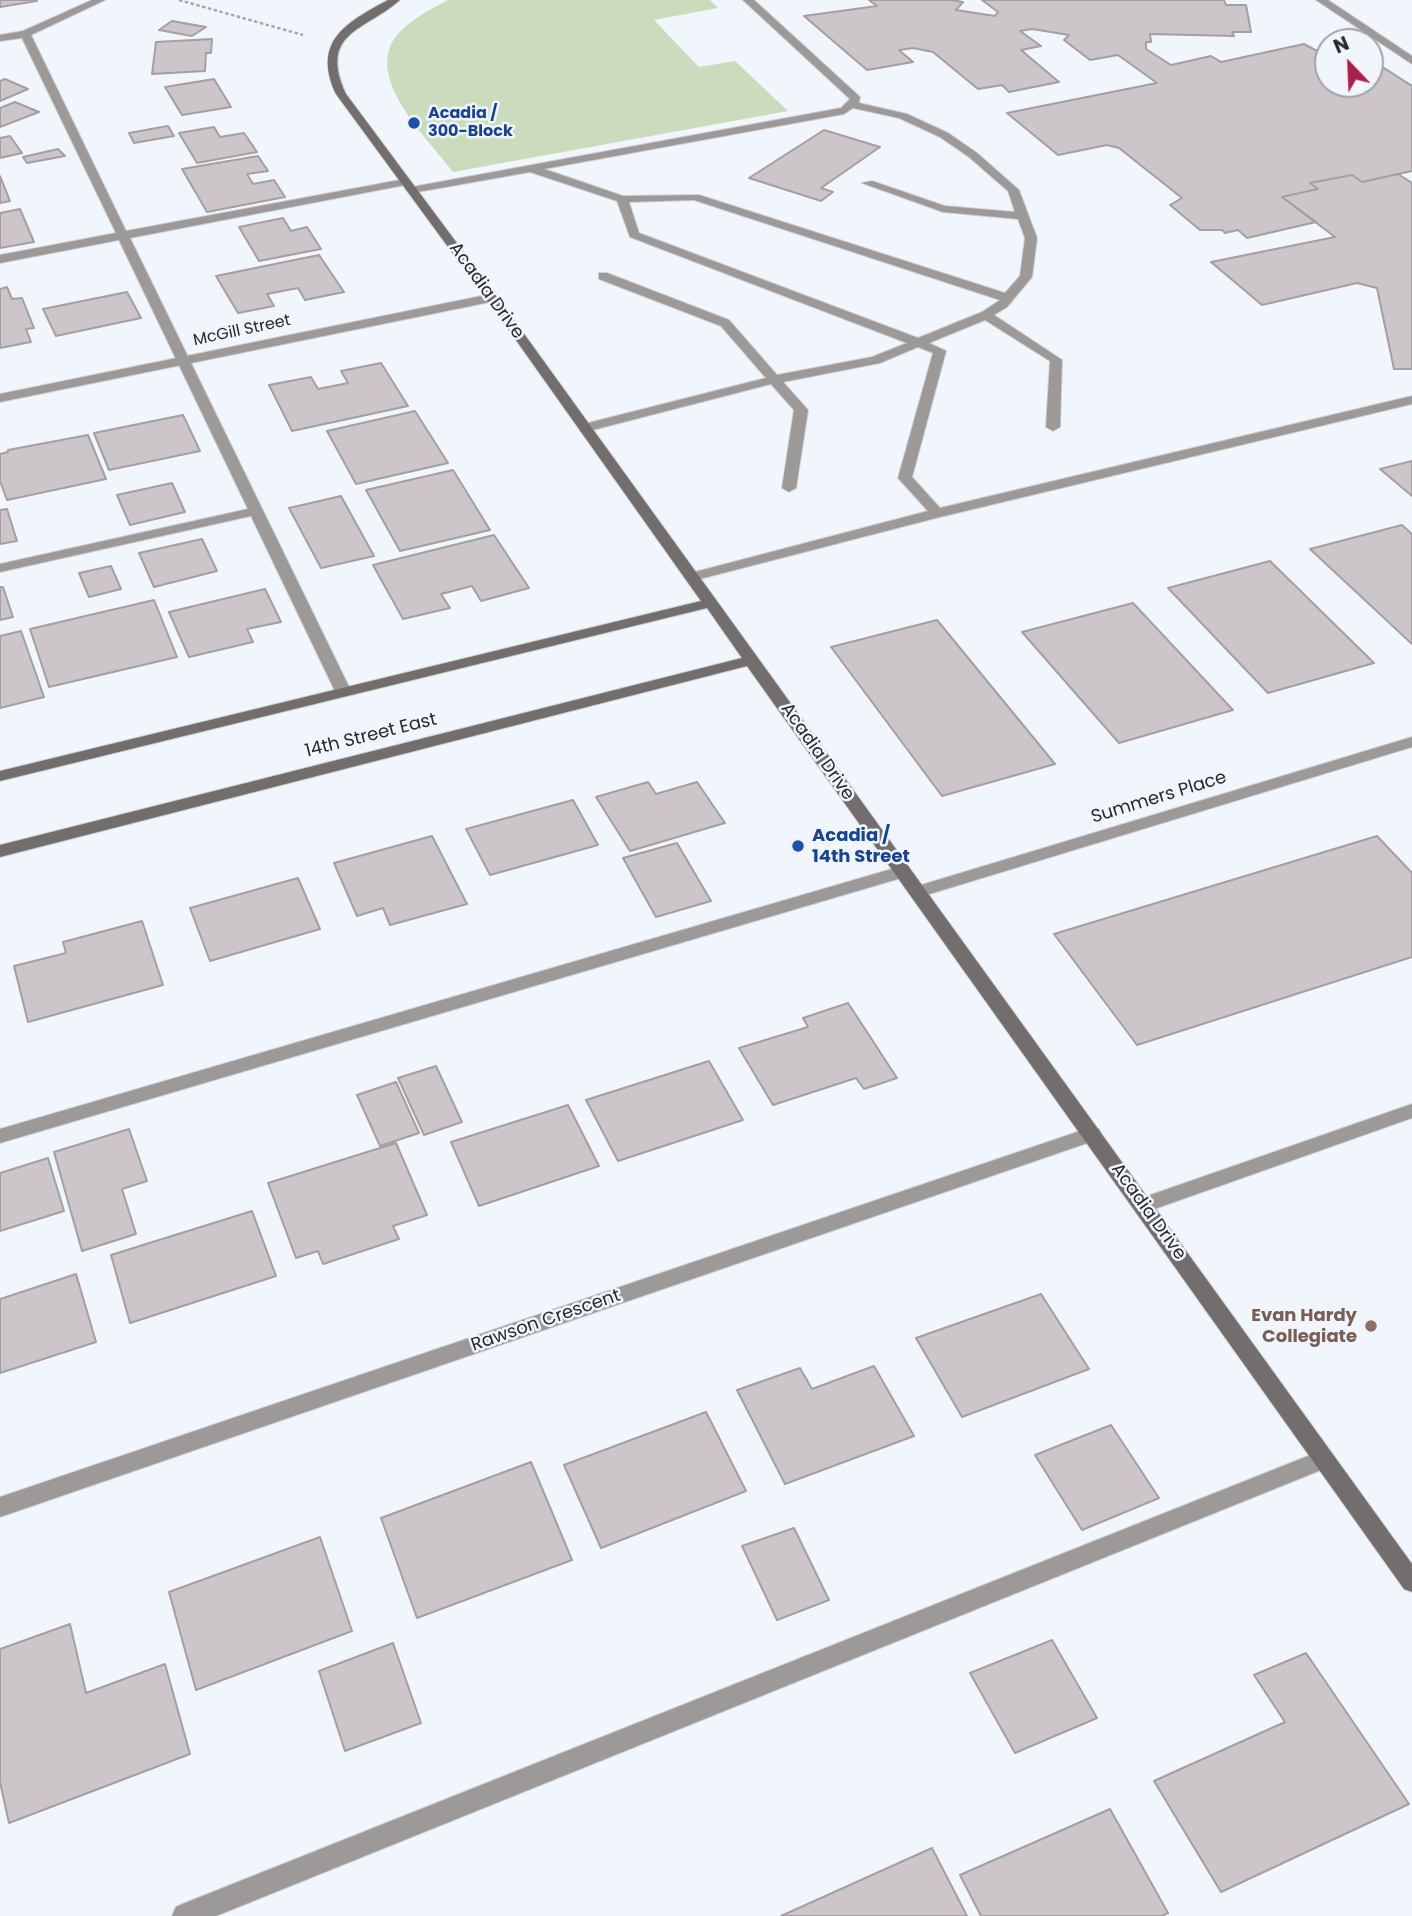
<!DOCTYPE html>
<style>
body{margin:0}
#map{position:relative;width:1412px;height:1916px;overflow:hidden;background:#f0f6fb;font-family:Poppins,sans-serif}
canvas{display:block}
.north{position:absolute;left:1314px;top:28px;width:70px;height:70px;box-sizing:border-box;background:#f0f6fb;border:2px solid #a0a4a8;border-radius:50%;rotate:337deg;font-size:19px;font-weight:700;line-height:28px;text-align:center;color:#27292b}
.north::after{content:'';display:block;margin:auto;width:24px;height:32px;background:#af1d49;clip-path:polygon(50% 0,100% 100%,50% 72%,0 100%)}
</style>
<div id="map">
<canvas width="1412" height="1916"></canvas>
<div class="north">N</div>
</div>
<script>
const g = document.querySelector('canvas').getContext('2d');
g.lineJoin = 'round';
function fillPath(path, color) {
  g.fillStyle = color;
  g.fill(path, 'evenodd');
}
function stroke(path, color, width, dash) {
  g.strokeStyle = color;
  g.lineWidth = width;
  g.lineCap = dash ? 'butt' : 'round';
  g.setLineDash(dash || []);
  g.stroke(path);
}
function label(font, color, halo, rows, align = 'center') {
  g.font = font + ' Poppins,sans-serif';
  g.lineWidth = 5;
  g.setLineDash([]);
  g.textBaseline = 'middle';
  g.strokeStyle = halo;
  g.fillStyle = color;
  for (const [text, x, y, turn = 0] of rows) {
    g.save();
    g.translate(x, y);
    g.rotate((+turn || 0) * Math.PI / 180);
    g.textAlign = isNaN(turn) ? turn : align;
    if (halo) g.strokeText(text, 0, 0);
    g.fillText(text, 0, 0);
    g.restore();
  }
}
fillPath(new Path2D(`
 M 448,0 L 710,0 L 718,8 L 654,20 L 699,67 L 735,61 L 788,111 L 453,172 C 430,141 374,88 390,47 C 399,25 429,10 448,0 Z`), '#cadcbb');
const building = new Path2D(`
 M 0,0 L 36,0 L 37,1 L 0,7 Z
 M 869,0 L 951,0 L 963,2 L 956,10 L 995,16 L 998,12 L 982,0 L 1224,0 L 1226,5 L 1246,5 L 1251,32 L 1232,32 L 1234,36 L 1150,34 L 1151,42 L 1146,42 L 1146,49 L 1171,65 L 1211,56 L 1221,62 L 1304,44 L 1317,51 L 1328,49 L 1328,84 L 1370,84 L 1370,59 L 1412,86 L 1412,171 L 1362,182 L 1352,175 L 1310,183 L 1318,189 L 1282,197 L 1316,222 L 1247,238 L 1238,230 L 1225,233 L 1222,230 L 1200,230 L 1170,205 L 1182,198 L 1119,148 L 1107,145 L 1058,155 L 1007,113 L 1157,83 L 1118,55 L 1090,60 L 1064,40 L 1069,35 L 1032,29 L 1020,31 L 1041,46 L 1021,50 L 1059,82 L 1009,92 L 1002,85 L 978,89 L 933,52 L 913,48 L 899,50 L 913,62 L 867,70 L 804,16 L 877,6 Z
 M 172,21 L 206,27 L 192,36 L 159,30 Z
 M 212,39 L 211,53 L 206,53 L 205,71 L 152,74 L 156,42 Z
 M 5,79 L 28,89 L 0,101 L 0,81 Z
 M 214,79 L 231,107 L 182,115 L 165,87 Z
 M 15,102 L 39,112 L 0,127 L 0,108 Z
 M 168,126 L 174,136 L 134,143 L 129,133 Z
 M 214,127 L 220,137 L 244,133 L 257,152 L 197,163 L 179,133 Z
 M 824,130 L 880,147 L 821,188 L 833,192 L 821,201 L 749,178 Z
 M 10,136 L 22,153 L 0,158 L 0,138 Z
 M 58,149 L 65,156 L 27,163 L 23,157 Z
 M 258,156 L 268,171 L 247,174 L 253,184 L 274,180 L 285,197 L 207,212 L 182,169 Z
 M 1398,174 L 1412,183 L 1412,369 L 1394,369 L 1377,288 L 1357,283 L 1262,305 L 1211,262 L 1335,237 L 1282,197 L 1318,189 L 1310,183 L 1352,175 L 1362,182 Z
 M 0,176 L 10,201 L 0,203 Z
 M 20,209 L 34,242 L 0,248 L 0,213 Z
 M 283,218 L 291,231 L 307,227 L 321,249 L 259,261 L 239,227 Z
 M 319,255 L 344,292 L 305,300 L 298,288 L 267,294 L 274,306 L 238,313 L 216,276 Z
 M 7,287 L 12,299 L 22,298 L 34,328 L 26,329 L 31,342 L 0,348 L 0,289 Z
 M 127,292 L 141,318 L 56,336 L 43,309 Z
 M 381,363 L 408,406 L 292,431 L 269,385 L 311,377 L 318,389 L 348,383 L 341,371 Z
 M 415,411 L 448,463 L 356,484 L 327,431 Z
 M 183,415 L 200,451 L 109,470 L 94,433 Z
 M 88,435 L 106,479 L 7,500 L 0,481 L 0,454 L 8,452 L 8,450 Z
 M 1412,461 L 1412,496 L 1380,469 Z
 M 453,470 L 490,530 L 400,551 L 366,490 Z
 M 172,483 L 185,512 L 130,525 L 117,495 Z
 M 341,496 L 374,556 L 321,568 L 289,508 Z
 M 7,509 L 17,541 L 0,544 L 0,510 Z
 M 1402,525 L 1412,534 L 1412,644 L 1310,549 Z
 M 494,535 L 529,588 L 481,601 L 472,586 L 441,594 L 450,608 L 403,619 L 373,565 Z
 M 202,539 L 217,571 L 154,587 L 139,553 Z
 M 1270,561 L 1374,663 L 1268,693 L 1168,588 Z
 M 111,566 L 121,589 L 89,597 L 79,573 Z
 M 0,587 L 3,587 L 13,617 L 0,620 Z
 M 265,589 L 281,622 L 247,629 L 253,642 L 189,657 L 169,612 Z
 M 154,600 L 177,657 L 49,687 L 30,629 Z
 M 1133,603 L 1233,710 L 1119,743 L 1022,632 Z
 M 937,620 L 1055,764 L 942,796 L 831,647 Z
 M 21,631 L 44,697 L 0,708 L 0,636 Z
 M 648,782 L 656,794 L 697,782 L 725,823 L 630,851 L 596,797 Z
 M 573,800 L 598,845 L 490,875 L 466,829 Z
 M 432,836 L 467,904 L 390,925 L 383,908 L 357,916 L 334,863 Z
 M 1377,836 L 1412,873 L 1412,957 L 1137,1045 L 1054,934 Z
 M 677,843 L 711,901 L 656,917 L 623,858 Z
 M 298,878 L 320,929 L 210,961 L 190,908 Z
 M 142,921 L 163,985 L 28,1022 L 14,966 L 66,953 L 63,942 Z
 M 848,1003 L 897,1078 L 864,1089 L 856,1078 L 773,1105 L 739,1048 L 808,1027 L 803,1018 Z
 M 709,1061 L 743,1120 L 618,1161 L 586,1100 Z
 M 436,1066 L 462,1122 L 424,1135 L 398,1078 Z
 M 396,1082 L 419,1133 L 380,1146 L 357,1095 Z
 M 568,1105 L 599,1166 L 479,1206 L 451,1142 Z
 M 129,1129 L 147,1181 L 122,1189 L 136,1234 L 82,1251 L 54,1152 Z
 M 396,1143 L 427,1215 L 393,1226 L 399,1239 L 323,1264 L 318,1251 L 296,1258 L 268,1183 Z
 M 48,1158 L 64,1211 L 0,1231 L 0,1173 Z
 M 252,1211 L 276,1276 L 130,1323 L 111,1255 Z
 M 76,1274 L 96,1342 L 0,1373 L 0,1299 Z
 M 1041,1294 L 1089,1369 L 962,1417 L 916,1338 Z
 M 874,1366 L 914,1436 L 785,1484 L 737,1390 L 800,1368 L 812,1389 Z
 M 706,1412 L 746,1491 L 601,1548 L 564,1465 Z
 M 1111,1425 L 1159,1498 L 1082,1530 L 1035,1455 Z
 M 531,1462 L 572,1560 L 417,1618 L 381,1518 Z
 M 794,1528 L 829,1600 L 777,1620 L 742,1546 Z
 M 320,1537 L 352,1631 L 196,1690 L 169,1592 Z
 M 70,1624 L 86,1693 L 165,1664 L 190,1754 L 9,1823 L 0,1782 L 0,1649 Z
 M 1052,1640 L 1097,1718 L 1015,1753 L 970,1673 Z
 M 393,1643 L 421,1723 L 345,1751 L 319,1671 Z
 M 1306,1653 L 1409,1804 L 1221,1892 L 1154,1781 L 1285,1722 L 1254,1675 Z
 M 1110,1809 L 1168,1913 L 1162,1916 L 981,1916 L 960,1875 Z
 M 932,1848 L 967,1916 L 781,1916 Z`);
fillPath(building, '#ccc5c9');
stroke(building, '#a59fa2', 2);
const lane = new Path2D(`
 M 92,0 L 105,0 L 31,35 L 126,231 L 405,179 L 411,182 L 405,185 L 130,238 L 351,691 L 348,694 L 338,694 L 335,691 L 251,516 L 0,572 L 0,564 L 248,509 L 119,240 L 0,263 L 0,255 L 116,233 L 22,38 L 0,41 L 0,35 L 23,31 Z
 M 743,0 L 754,0 L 860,97 L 859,103 L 907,114 L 948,133 L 977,153 L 1019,190 L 1037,238 L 1032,277 L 1007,307 L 994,315 L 1062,360 L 1060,427 L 1053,431 L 1046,427 L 1050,361 L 985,320 L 929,343 L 946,351 L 912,477 L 940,508 L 1412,396 L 1412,404 L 940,517 L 692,581 L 687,580 L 685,577 L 687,574 L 928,511 L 898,478 L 933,353 L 918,347 L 880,363 L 783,382 L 808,410 L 796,488 L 789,492 L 782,488 L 794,410 L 771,384 L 585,432 L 580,431 L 580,425 L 766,378 L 721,326 L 599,279 L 599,273 L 607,273 L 729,320 L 777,375 L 872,357 L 907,343 L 630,237 L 617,201 L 530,172 L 412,193 L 406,190 L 412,187 L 841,108 L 850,99 ZM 853,108 L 899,118 L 940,137 L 969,157 L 1008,191 L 1015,212 L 945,206 L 872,181 L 862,183 L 943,212 L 1018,219 L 1025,238 L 1020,276 L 1005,293 L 699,195 L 623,196 L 544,169 L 844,114 ZM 694,200 L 1000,300 L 982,312 L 918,338 L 639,233 L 629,202 Z
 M 1316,0 L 1328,0 L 1412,56 L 1412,64 Z
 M 902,866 L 910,872 L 908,876 L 0,1143 L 0,1129 Z
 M 1412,1104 L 1412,1118 L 1143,1213 L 1136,1210 L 1133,1205 L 1136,1200 Z
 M 1323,1450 L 1331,1452 L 1334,1459 L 1331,1466 L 216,1916 L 172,1916 L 176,1907 L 185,1903 Z`);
const street = new Path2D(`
 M 491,294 L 495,295 L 495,301 L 0,402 L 0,394 Z
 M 1412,737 L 1412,747 L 923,896 L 917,898 L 909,892 L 911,888 Z
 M 1092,1127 L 1099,1129 L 1101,1134 L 1099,1139 L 0,1517 L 0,1497 Z`);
const secondary = new Path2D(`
 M 388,0 L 400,0 C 365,31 318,32 346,94 L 514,320 L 1412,1564 L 1412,1592 L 1404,1589 L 747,666 L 0,857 L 0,845 L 742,658 L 707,608 L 0,781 L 0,771 L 701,601 L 506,326 L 336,94 C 312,42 345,23 388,0 Z`);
stroke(lane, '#ccd1d6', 2);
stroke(street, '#ccd1d6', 2);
stroke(secondary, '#ccd1d6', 2);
stroke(new Path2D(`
 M 179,0 L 303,35`), '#a4a9ac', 2.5, [3.5, 2.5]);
fillPath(lane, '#9d9999');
fillPath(street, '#9d9999');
fillPath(secondary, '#736e6d');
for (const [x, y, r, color] of [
 [414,123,7,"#1a4fb4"],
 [798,846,7,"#1a4fb4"],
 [1371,1326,7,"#8d6e63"]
]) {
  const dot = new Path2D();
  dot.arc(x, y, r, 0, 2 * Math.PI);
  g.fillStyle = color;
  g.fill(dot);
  stroke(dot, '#f0f6fb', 2.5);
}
label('bold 16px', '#164399', '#f0f6fb', [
 ["Acadia /",428,114],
 ["300-Block",428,132]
], 'left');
label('16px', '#27292b', '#f0f6fb', [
 ["McGill Street",242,331,-12]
]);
label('18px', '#27292b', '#f0f6fb', [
 ["Acadia Drive",486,291,54],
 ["14th Street East",371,736,-14],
 ["Acadia Drive",817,752,55],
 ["Summers Place",1159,798,-17],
 ["Acadia Drive",1148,1212,54],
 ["Rawson Crescent",546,1321,-19]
]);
label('bold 18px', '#164399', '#f0f6fb', [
 ["Acadia /",812,836],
 ["14th Street",812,857]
], 'left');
label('bold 18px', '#785e54', '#f0f6fb', [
 ["Evan Hardy",1357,1316],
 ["Collegiate",1357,1337]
], 'right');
</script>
